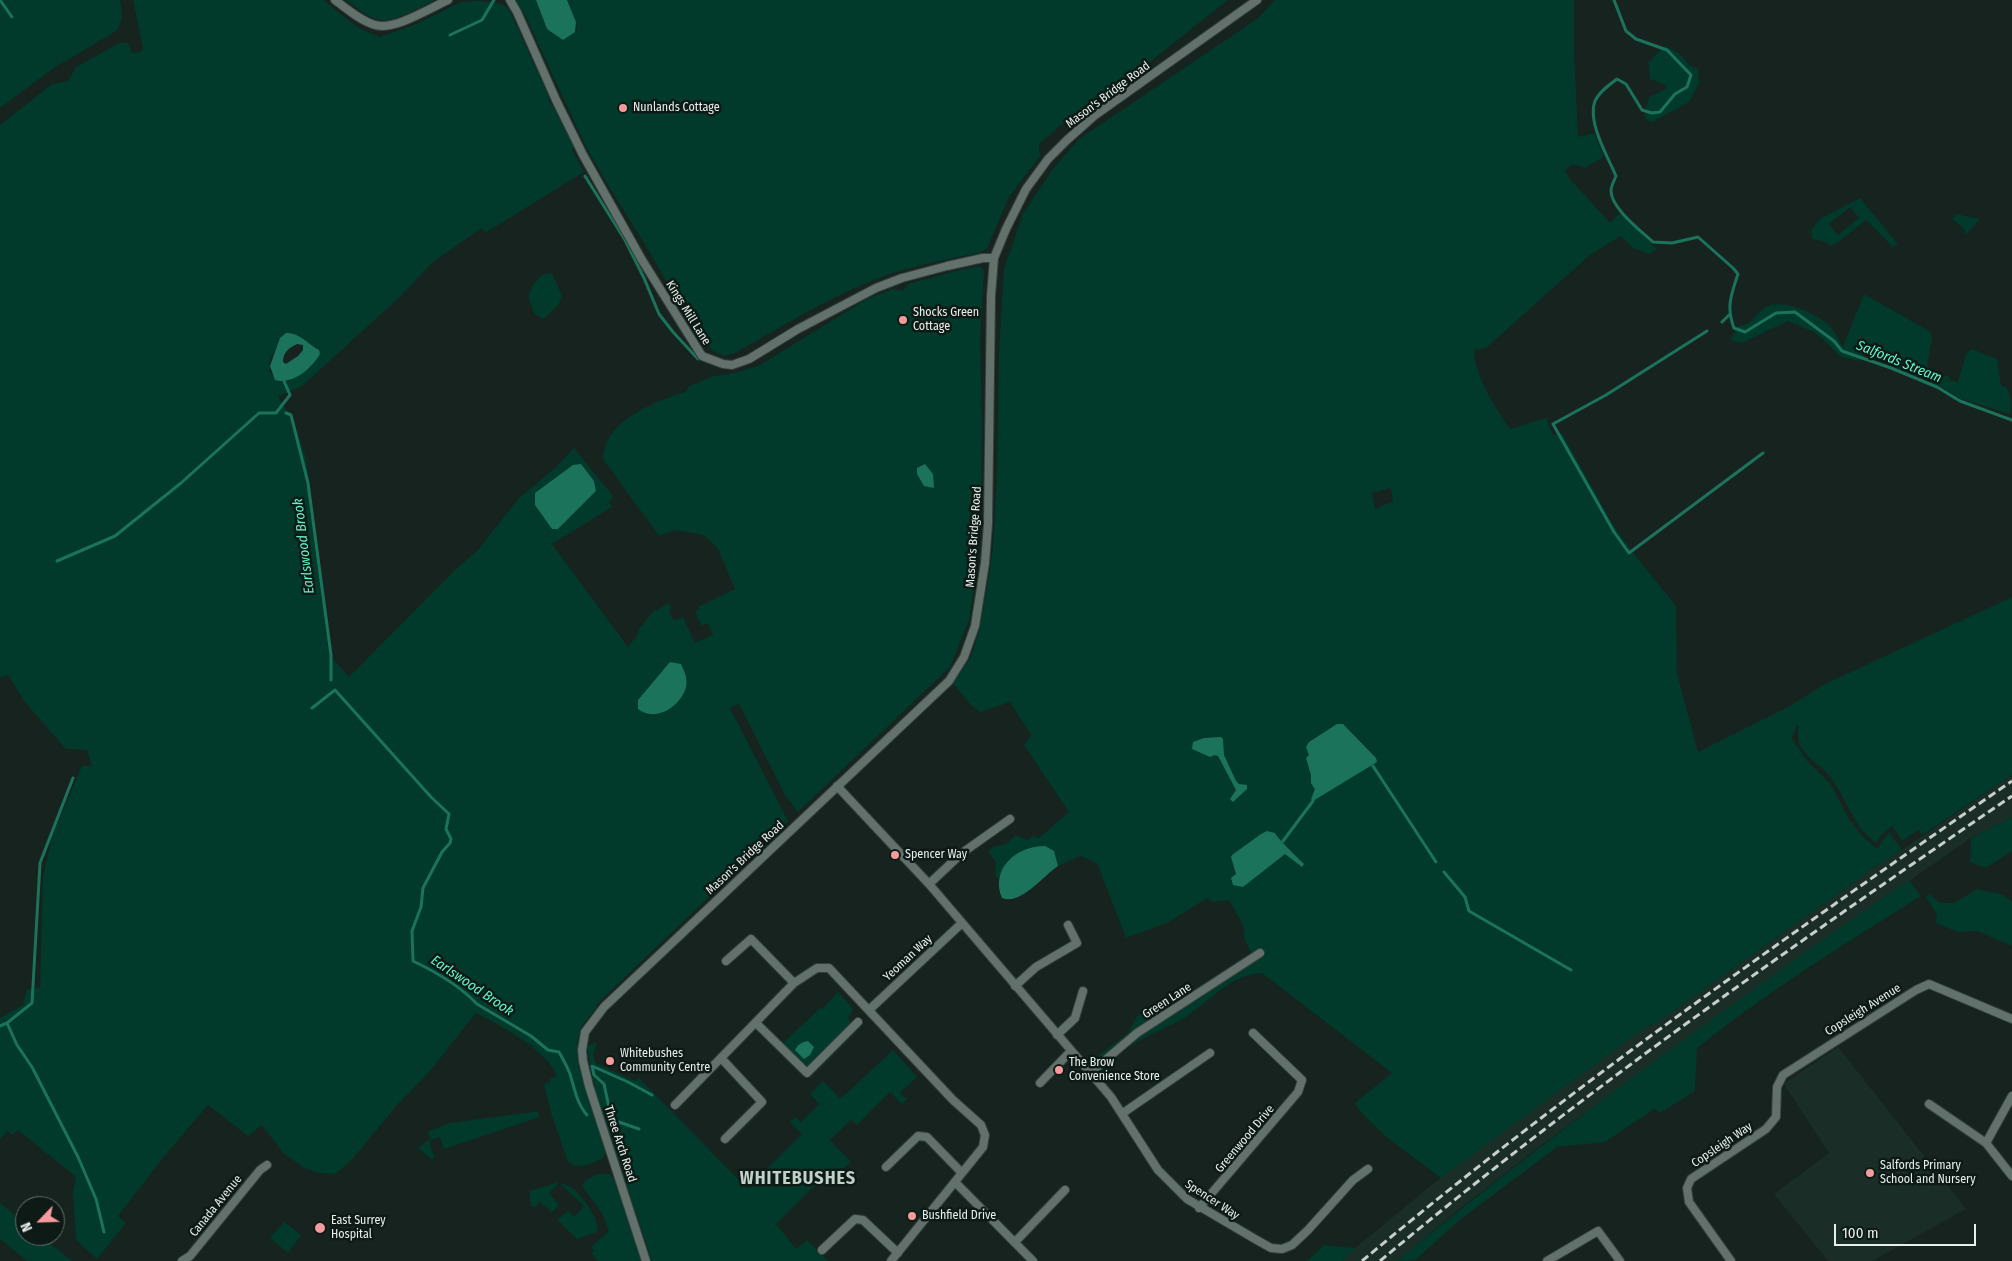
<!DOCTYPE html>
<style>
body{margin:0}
#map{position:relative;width:2012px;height:1261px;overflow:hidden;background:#17231f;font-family:"Fira Sans Condensed",sans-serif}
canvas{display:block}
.north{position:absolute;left:15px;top:1196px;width:50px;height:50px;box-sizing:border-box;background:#0e1a16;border:1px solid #656f6b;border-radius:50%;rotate:246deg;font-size:14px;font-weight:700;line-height:20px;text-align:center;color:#e7efeb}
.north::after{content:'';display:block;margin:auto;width:18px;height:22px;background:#f59b9b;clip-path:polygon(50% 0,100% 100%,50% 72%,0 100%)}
.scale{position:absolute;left:1834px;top:1224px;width:142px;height:22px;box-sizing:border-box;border:2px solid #e7efeb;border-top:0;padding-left:6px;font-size:15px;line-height:18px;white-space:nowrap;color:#e7efeb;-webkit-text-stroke:4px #0e1a16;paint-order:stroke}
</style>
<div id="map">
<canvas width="2012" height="1261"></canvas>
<div class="north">N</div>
<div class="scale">100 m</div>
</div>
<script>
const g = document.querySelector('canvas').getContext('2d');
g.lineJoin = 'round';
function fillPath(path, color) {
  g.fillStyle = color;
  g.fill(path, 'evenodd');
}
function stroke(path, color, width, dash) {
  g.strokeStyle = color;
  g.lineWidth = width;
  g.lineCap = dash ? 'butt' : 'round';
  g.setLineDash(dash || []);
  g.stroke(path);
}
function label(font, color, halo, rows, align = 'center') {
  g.font = font + ' "Fira Sans Condensed",sans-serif';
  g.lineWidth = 5;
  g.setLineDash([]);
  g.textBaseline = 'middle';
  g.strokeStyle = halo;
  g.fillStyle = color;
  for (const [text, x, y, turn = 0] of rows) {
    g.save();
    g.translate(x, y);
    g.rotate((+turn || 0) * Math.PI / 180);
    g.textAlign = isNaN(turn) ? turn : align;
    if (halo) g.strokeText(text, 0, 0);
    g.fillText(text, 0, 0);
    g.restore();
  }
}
fillPath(new Path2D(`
 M 2012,775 L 2012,817 L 1971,838 L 1782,969 L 1540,1146 L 1458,1210 L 1397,1261 L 1343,1261 L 1355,1248 L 1438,1180 L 1647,1026 L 1655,1024 L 1856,881 L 1868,871 L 1902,850 Z
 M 1838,1047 L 1966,1209 L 1872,1261 L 1828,1261 L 1774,1194 L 1829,1153 L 1784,1084 Z`), '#1a2e27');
fillPath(new Path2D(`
 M 0,0 L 120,0 C 122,12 124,21 116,31 L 54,68 L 0,108 Z
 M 133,0 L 323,0 L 359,28 L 380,37 L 416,24 L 461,2 C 476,0 500,0 509,9 L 548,95 L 550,104 L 554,107 L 574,147 L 572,149 L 584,172 L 485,233 L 482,228 L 433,262 L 401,296 L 302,386 L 278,396 L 286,410 L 291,413 L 306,458 L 332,658 L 349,677 L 456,569 L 478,550 L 518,499 L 556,467 L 574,448 L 614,497 L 609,502 L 612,507 L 552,544 L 628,647 L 636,637 L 640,628 L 655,609 L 656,611 L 668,603 L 671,607 L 669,613 L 672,618 L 677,620 L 683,617 L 695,643 L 713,635 L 708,623 L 702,626 L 695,612 L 699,610 L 698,607 L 735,589 L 718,549 L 704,535 L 675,530 L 659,536 L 603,459 C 605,419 655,402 687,391 L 688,387 L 713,376 L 729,374 L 758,366 L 867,299 L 893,289 L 903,291 L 908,284 L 960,270 L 980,266 L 984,271 L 980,339 L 982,424 L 981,522 L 976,575 L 969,620 L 950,667 L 798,812 L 785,795 L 739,704 L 730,708 L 788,821 L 597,1004 L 597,1007 L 582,1026 L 578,1038 L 577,1047 L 579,1066 L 595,1119 L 606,1147 L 606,1152 L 603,1158 C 592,1164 579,1170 568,1162 L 551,1113 L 544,1084 L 550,1082 L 550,1079 L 557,1076 C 545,1048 502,1027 476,1013 L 429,1072 L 398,1104 L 350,1162 L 335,1174 L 319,1173 L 306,1169 L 283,1153 L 262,1125 L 248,1136 L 208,1105 L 163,1158 L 118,1216 L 126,1223 L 97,1259 L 76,1240 L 73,1193 L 76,1177 L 18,1130 L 13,1135 L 7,1131 L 0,1140 L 0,1018 L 23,1005 L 27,989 L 40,987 L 43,878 L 52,836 L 82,766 L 92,766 L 87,750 L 66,749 L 24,701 L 8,675 L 0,678 L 0,125 L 52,84 L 68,81 L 76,67 L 121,42 L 128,43 L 132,53 L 141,52 L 143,48 ZM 293,333 L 319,350 L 288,381 L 281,381 C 278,379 273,376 271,373 C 262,359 284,342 293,333 ZM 580,465 L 594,481 L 596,491 L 558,529 Z
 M 346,0 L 435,0 C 422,6 394,23 380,20 C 368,18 356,7 346,0 Z
 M 516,0 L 536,0 L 547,29 L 563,40 L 577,30 L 576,22 L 567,0 L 1228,0 L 1132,76 L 1075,113 L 1039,144 L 1040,156 L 1009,197 L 987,248 L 982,252 C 946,260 909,266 874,280 C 826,299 781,327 735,353 L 724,356 L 713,351 L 696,333 L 646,246 L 611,190 L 585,145 L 526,17 Z
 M 1275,0 L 1574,0 L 1574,51 L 1578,137 L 1594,133 L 1604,157 L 1585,168 L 1572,164 L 1565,170 L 1570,179 L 1610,223 L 1620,213 L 1657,249 L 1648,254 L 1632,247 L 1621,236 L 1590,255 L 1486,348 L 1474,350 C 1475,376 1495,407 1510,429 L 1546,418 L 1553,435 L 1562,433 L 1613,525 L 1634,554 L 1676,606 L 1677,673 L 1698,752 L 1790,706 L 1825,684 L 2012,597 L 2012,775 L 1922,835 L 1918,830 L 1902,841 L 1892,826 L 1883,833 L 1876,843 C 1853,826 1847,801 1832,779 C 1819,761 1792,754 1799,726 L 1796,726 L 1794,734 L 1791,737 L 1807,761 L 1830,783 L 1849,819 L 1861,835 L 1877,849 L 1889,832 L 1902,850 L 1868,871 L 1856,881 L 1655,1024 L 1647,1026 L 1441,1178 C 1417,1159 1370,1129 1355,1103 L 1392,1073 L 1262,973 C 1256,974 1249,974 1243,977 C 1224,984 1203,1005 1186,1017 C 1167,1029 1111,1048 1108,1071 L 1102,1076 L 1090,1062 L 1128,1033 L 1137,1016 L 1153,1005 L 1162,1004 L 1170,1016 L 1255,960 L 1245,941 L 1243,925 L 1229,900 L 1213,902 L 1207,898 L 1169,922 L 1126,938 L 1097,863 L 1080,856 L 1058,866 L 1054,852 L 1005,866 L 999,878 L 995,876 L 996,862 L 988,852 L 993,847 L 1006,844 L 1016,835 L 1027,840 L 1033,836 L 1039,838 L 1069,812 L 1024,745 L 1031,735 L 1010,702 L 980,712 L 972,706 L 953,684 L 971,657 L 979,631 L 988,582 L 993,548 L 997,473 L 999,352 L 1004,269 L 1023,214 L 1052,170 L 1079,139 L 1257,19 ZM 1391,488 L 1393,501 L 1375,509 L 1372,493 Z
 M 1665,46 L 1679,53 L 1689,65 L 1698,69 L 1699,84 L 1689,102 L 1653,122 L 1647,121 L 1644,115 L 1649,97 L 1666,89 L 1666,85 L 1650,79 L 1649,62 Z
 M 1860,198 L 1898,244 L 1893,247 L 1866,220 L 1840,241 L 1830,246 L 1826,242 L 1812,239 L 1811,230 L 1821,218 ZM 1850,207 L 1859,218 L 1838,235 L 1829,224 Z
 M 1956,214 L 1980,219 L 1967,234 L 1965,233 L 1964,229 L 1952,219 Z
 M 552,273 L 562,296 L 558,306 L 543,319 L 534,313 L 528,296 L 533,285 L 543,274 Z
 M 1864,294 L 1929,331 L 1932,336 L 1927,368 C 1931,374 1943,374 1950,377 L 1949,380 L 1958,382 L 1966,354 L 1972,349 L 1997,359 L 2001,386 L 2006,387 C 2011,395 2012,405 2010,414 L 1961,399 L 1938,385 L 1871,357 L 1865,355 L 1859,361 L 1841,357 L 1816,333 L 1788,321 L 1742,343 L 1730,340 L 1738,326 C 1755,324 1753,315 1766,307 C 1782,298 1815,313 1828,324 C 1834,329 1838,340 1843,347 Z
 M 2012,817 L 2012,851 L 1986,868 L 1970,862 L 1971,838 Z
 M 1909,880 L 1921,896 C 1844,944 1767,992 1697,1048 L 1695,1091 L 1660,1113 L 1654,1109 L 1605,1142 L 1557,1147 L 1461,1219 L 1415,1260 L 1397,1261 C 1488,1185 1583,1114 1678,1044 C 1754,989 1831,933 1909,880 Z
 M 1977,889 L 2004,895 L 2012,902 L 2012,946 L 1977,931 L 1958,932 L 1936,923 L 1937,915 L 1926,897 L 1930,894 L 1940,903 L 1954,903 Z
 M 838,992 L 853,1008 L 852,1013 L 848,1017 L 850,1020 L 850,1025 L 808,1065 L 804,1066 L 782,1044 L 820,1008 L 822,1009 Z
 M 593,1043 L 597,1043 L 593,1056 L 596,1063 L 635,1081 L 639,1078 L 747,1188 L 802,1134 L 790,1122 L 795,1117 L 801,1122 L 819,1104 L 810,1094 L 823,1081 L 840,1098 L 848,1092 L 893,1050 L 917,1077 L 900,1093 L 907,1099 L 902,1104 L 890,1092 L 857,1125 L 851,1120 L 830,1140 L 851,1162 L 839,1173 L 845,1179 L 840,1184 L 828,1172 L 776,1224 L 796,1249 L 807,1240 L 828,1261 L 652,1261 L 594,1088 L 587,1046 Z
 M 533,1112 L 538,1112 L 540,1117 L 444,1149 L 440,1137 L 429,1141 L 435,1159 L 431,1159 L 418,1148 L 431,1138 L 427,1132 L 449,1123 Z
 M 598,1174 L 609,1174 L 615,1179 L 642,1261 L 598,1261 L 591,1254 L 594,1251 L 591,1247 L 609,1231 L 602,1213 L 582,1186 L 586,1180 Z
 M 556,1183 C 561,1183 568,1185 572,1188 C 581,1194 602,1222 597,1232 L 577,1239 L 557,1220 L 568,1211 L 574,1217 L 584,1206 L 559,1183 L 549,1193 L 559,1205 L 551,1214 L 551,1211 L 540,1202 L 534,1208 L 531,1206 L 529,1191 Z
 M 0,1203 L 25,1223 L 25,1236 L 41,1236 L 72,1261 L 27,1261 L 0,1239 Z
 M 284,1222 L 301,1235 L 288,1253 L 270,1238 Z
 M 1324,1245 L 1355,1248 L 1343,1261 L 1307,1261 Z`), '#01392b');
fillPath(new Path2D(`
 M 536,0 L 567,0 L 576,22 L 575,32 L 563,40 L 547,29 Z
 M 286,333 C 299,332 308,344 319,350 L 320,354 C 311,369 293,385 275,380 L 270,366 L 280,338 ZM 297,344 L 303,345 L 303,350 L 298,356 L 286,364 L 283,362 C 283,352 289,348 297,344 Z
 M 581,464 L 594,481 L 596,491 L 558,529 L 552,529 L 535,505 L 535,493 L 573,465 Z
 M 925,464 L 933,474 L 934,488 L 924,486 L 917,474 L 917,468 Z
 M 670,662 L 681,664 C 684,671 688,678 686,687 C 681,706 656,723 638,709 L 638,700 Z
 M 1337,724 L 1343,724 L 1376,758 L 1377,762 L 1313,801 L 1311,799 L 1315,789 L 1311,783 L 1311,775 L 1306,758 L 1309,755 L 1306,747 L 1309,742 Z
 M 1221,737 L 1223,739 L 1224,755 L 1236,781 L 1239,784 L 1247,785 L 1247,789 L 1233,802 L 1230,799 L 1236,790 L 1218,756 L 1215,755 L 1210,757 L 1192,749 L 1193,742 L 1204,738 Z
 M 1267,831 L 1275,833 C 1276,837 1299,859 1304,864 L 1302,867 L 1285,854 L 1243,887 L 1233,885 L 1231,878 L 1236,874 L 1231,857 L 1232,855 L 1261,834 Z
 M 1045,846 L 1054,851 L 1058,866 C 1043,876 1020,906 1002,898 C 990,869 1016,846 1045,846 Z
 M 808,1041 L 814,1047 L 810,1055 L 804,1059 L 795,1050 C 798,1044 802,1042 808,1041 Z`), '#1c735b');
stroke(new Path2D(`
 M 0,0 L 12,17
 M 1614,0 L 1626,31 L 1636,39 L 1667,50 L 1691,75 L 1687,87 L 1675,94 L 1660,112 L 1652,113 L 1642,110 L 1626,84 L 1617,79 C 1609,85 1599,92 1595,101 C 1587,122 1608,157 1616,176 C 1614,181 1611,186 1611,191 C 1611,208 1641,231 1653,242 L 1672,243 L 1698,237 L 1733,268 L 1738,274 C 1731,295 1726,307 1734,328 L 1745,332 L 1776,313 L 1795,312 L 1834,341 L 1842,351 L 1891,368 L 1937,387 L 1960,401 L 2012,420
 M 450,35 L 482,20 L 494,0
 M 585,176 L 625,240 L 644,278 L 659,314 L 673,332 L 698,359
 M 1722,322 L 1729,315
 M 1707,331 L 1606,395 L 1553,424 L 1614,532 L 1629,553 L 1763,453
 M 286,413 L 291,415 L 308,483 L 331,655 L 331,680
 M 57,561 L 115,536 L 181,483 L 259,413 L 276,413 L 290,395 L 284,381
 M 312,708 L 335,690 L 431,797 L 449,814 L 446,829 L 451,839 L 450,843 L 442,852 L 423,888 L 421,907 L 412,931 L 413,961 C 436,972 460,986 477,1004 L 531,1036 L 548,1050 L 559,1052 C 563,1059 567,1066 570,1074 C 574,1087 577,1104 587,1115
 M 1373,766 L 1436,862
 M 1283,841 L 1313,801
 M 1444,872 L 1465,897 L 1469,911 L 1571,970
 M 7,1023 L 17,1045 L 32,1067 L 78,1157 L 96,1199 L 104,1232
 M 0,1026 L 7,1023 L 32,1003 L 40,863 L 73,778
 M 612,1122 L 604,1084 L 594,1075 L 592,1066 L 628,1082 L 652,1095
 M 619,1122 L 639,1129`), '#1c735b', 3);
const street = new Path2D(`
 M 335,0 C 347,9 361,21 375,25 C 394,31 430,8 448,0
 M 510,0 L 517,12 L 556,100 L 583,155 L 642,260 L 702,356 L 723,364 L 732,365 L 749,359 L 798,329 L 876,288 L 902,278 L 947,266 L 983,258 L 994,258
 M 837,786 L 929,884 L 1111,1097 L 1158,1170 L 1187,1199 L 1255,1239 L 1271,1248 L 1282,1249 L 1292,1245 L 1308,1230 L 1353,1180 L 1368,1169
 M 929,884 L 962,853 L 1010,819
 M 726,961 L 751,939 L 794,983
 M 1015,986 L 1036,967 L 1077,943 L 1068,925
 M 869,1010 L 962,923
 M 756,1023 L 807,1073 L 858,1022
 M 1057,1035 L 1075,1018 L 1083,991
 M 721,1058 L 762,1102 L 725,1139
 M 1090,1073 L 1137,1033 L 1260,953
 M 1040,1083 L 1071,1051
 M 1929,1104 L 1986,1143 L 2012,1176
 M 675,1105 L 794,983 L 817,968 L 829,968 L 953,1100 L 981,1125 L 985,1135 L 983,1147 L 891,1261
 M 1123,1113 L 1210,1053
 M 1986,1143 L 2012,1096
 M 886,1167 L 918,1136 L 927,1137 L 962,1173
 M 955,1182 L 1033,1261
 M 1199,1208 L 1298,1092 L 1302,1080 L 1253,1033
 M 1015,1242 L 1065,1190
 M 822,1250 L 855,1219 L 863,1220 L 898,1253
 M 182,1261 L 190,1256 L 260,1170 L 267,1165
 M 646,1261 L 589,1086 L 583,1061 L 582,1050 L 585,1032 L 604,1007 L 949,681 L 964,657 L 975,626 L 985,563 L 988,524 L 991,296 L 994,258 L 1006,229 L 1026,189 L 1048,159 L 1067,140 L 1094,116 L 1257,0
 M 1547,1261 L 1598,1231 L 1620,1261
 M 1731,1261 L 1689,1202 L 1687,1188 L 1691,1179 L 1766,1129 L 1776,1117 L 1777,1087 L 1783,1075 L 1916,990 L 1929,984 L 2012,1019`);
stroke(street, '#353f3b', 10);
stroke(street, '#63716c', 8);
stroke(new Path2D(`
 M 1362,1261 C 1569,1088 1790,934 2012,781
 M 1380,1261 C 1581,1093 1796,943 2012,796`), '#c6cfcb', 3, [8, 4]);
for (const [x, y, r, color] of [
 [623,108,5,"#f59b9b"],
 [903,320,5,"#f59b9b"],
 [895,855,5,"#f59b9b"],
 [610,1061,5,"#f59b9b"],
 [1059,1070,5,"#f59b9b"],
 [1870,1173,5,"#f59b9b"],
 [912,1216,5,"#f59b9b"],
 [320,1228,6,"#f59b9b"]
]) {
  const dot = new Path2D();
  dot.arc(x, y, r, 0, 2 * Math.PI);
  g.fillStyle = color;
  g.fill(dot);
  stroke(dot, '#0e1a16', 2);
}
label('12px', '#e7efeb', '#0e1a16', [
 ["Mason's Bridge Road",1108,95,-37],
 ["Kings Mill Lane",688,313,58],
 ["Mason's Bridge Road",974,537,-86],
 ["Mason's Bridge Road",745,858,-43],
 ["Yeoman Way",908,958,-43],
 ["Green Lane",1167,1001,-33],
 ["Copsleigh Avenue",1863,1010,-32],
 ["Greenwood Drive",1245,1139,-50],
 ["Three Arch Road",620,1144,72],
 ["Copsleigh Way",1722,1145,-34],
 ["Spencer Way",1212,1200,33],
 ["Canada Avenue",216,1206,-51]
]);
label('12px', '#e7efeb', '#0e1a16', [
 ["Nunlands Cottage",633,108],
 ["Shocks Green",913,313],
 ["Cottage",913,327],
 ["Spencer Way",905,855],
 ["Whitebushes",620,1054],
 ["Community Centre",620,1068],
 ["The Brow",1069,1063],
 ["Convenience Store",1069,1077],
 ["Salfords Primary",1880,1166],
 ["School and Nursery",1880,1180],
 ["Bushfield Drive",922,1216],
 ["East Surrey",331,1221],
 ["Hospital",331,1235]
], 'left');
label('italic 14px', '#62f6c9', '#0e1a16', [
 ["Salfords Stream",1899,362,22],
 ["Earlswood Brook",304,546,-97],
 ["Earlswood Brook",472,986,34]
]);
g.letterSpacing = '1px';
label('bold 18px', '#c1d1ca', '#0e1a16', [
 ["WHITEBUSHES",798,1179]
]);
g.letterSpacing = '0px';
</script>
